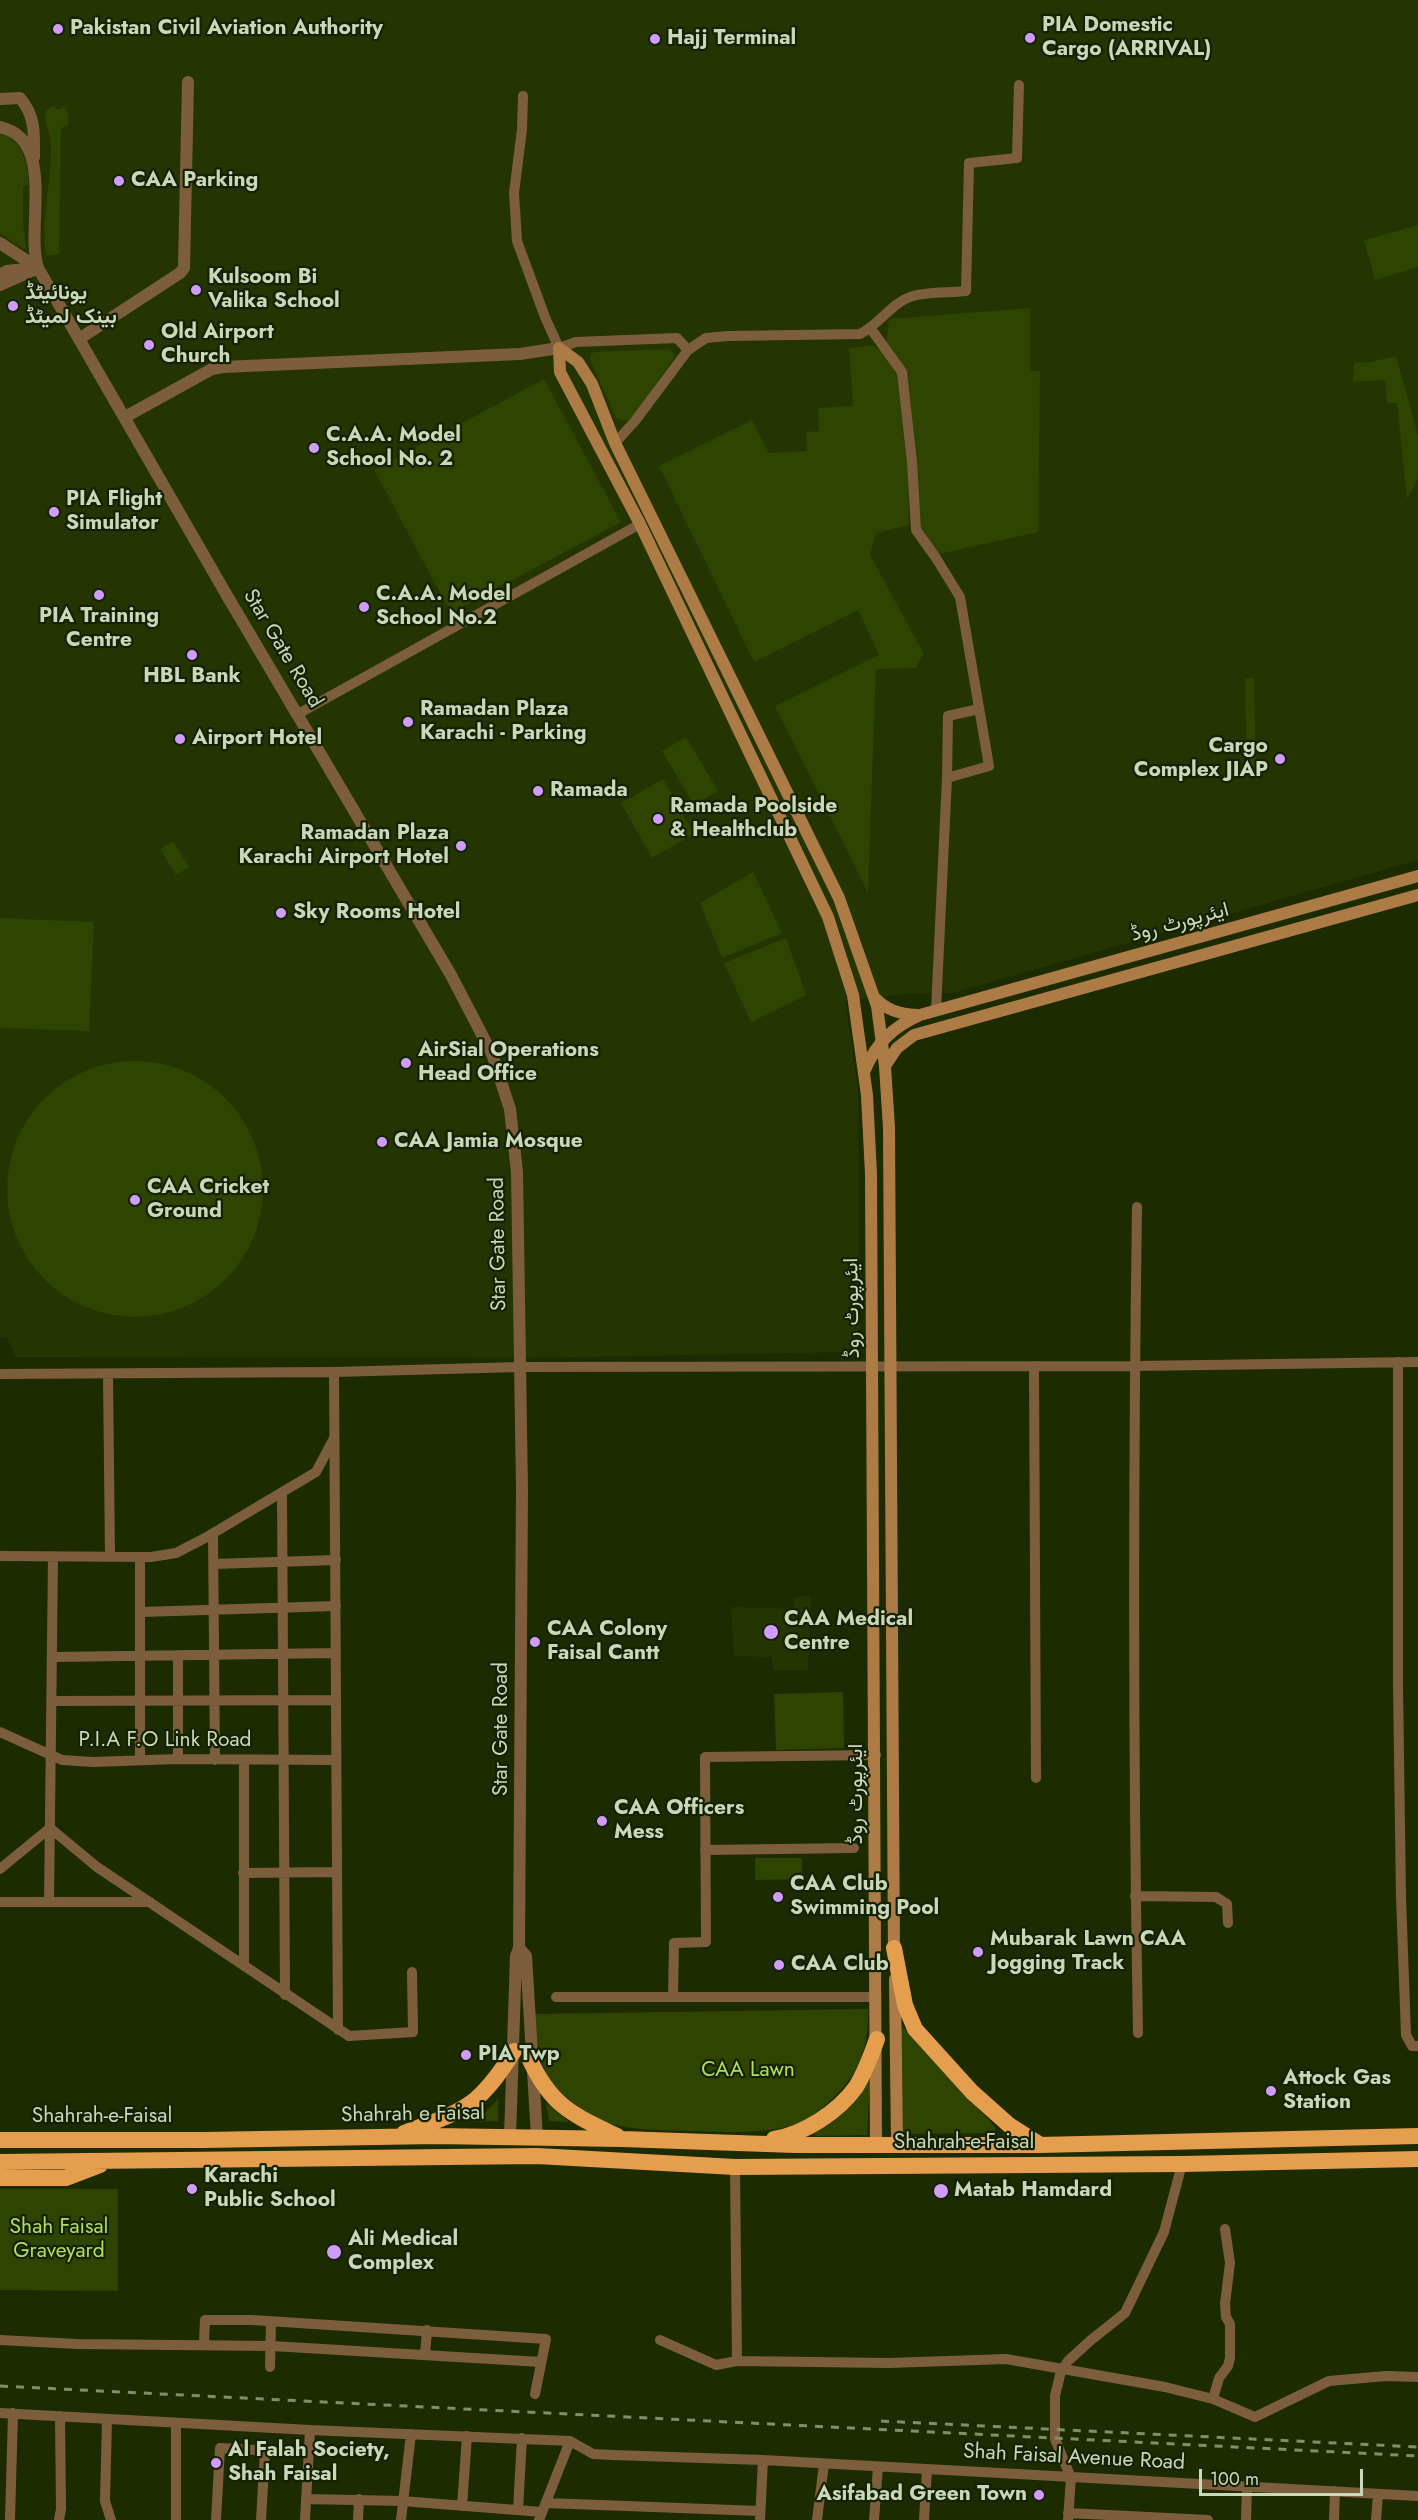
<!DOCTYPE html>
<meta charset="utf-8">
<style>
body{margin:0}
#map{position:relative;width:1418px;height:2520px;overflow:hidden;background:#1d2c00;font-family:Jost,sans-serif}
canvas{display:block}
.scale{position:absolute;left:1199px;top:2469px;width:164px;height:27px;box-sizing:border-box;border:3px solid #cad8ba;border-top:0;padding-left:8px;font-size:18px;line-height:21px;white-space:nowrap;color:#cad8ba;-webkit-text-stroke:4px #162104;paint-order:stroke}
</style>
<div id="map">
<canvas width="1418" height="2520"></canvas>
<div class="scale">100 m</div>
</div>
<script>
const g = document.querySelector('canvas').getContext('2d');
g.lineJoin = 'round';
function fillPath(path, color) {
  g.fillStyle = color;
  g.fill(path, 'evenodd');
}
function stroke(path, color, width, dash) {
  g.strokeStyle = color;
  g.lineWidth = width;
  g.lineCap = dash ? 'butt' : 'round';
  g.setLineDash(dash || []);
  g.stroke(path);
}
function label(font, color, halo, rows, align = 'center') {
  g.font = font + ' Jost,Vazirmatn,sans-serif';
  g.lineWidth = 4.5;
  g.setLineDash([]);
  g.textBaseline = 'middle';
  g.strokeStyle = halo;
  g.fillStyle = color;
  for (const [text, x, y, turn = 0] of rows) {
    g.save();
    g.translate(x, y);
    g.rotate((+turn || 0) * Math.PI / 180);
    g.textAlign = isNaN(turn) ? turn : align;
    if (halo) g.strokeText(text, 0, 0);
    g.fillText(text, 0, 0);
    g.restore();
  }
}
fillPath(new Path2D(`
 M 0,0 L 1418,0 L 1418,860 L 952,993 L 904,994 L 845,1001 L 858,1087 L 860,1347 L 846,1352 L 526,1358 L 16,1357 L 7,1338 L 0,1338 Z
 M 811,1596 L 808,1670 L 773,1670 L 772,1657 L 734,1656 L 731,1607 L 793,1609 L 795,1597 Z`), '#243501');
fillPath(new Path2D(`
 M 55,105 L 56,109 L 62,109 L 63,106 C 69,113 70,118 67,126 L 61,128 L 59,254 L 46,256 C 40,219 52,183 51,145 C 51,133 42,121 46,110 Z
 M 0,131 C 23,145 27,158 29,184 L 23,187 L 23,222 L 26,248 L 23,249 L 0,233 Z
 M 1418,225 L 1418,267 L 1375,280 L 1364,240 Z
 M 1030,308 L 1030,371 L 1040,371 L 1038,532 L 939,554 L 921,532 L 907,371 L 886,343 L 889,319 Z
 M 872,345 L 885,353 L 899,373 L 908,462 L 909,525 L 876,533 L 870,555 L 924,654 L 916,668 L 876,669 L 868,893 L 775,706 L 879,655 L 858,610 L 754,662 L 659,466 L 752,420 L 769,453 L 807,451 L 806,432 L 819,431 L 818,408 L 853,406 L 849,348 Z
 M 670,349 L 675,356 L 633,419 L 625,421 L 616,418 L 591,362 L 590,356 L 594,352 Z
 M 1396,356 L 1418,435 L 1418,479 L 1407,499 L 1397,403 L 1387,403 L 1385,380 L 1353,382 L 1354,362 L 1366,363 Z
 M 544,379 L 621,522 L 451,613 L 374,470 Z
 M 1245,678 L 1254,678 L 1256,769 L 1247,769 Z
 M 686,737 L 718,791 L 694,805 L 662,751 Z
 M 663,779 L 694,834 L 652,858 L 621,803 Z
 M 173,841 L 189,867 L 176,875 L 160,849 Z
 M 753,872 L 782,933 L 722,958 L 700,903 Z
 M 0,918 L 94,922 L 89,1031 L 0,1028 Z
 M 786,938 L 806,995 L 751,1022 L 724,963 Z
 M7 1189a128 128 0 1 1 256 0a128 128 0 1 1-256 0Z
 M 843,1692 L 844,1748 L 776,1750 L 774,1694 Z
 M 755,1858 L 802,1858 L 802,1879 L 755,1880 Z
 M 868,2009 C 869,2053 856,2080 822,2108 C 812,2116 800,2124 786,2127 C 756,2134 722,2132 691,2131 C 643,2130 602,2131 562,2098 C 558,2094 555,2088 552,2083 C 538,2060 535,2040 532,2014 Z
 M 898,2022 L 996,2128 L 995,2133 L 906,2134 L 900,2131 Z
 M 870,2079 L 867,2135 L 816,2136 L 813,2132 Z
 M 498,2099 L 498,2121 L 471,2122 L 485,2113 Z
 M 546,2103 L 569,2122 L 549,2121 Z
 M 0,2189 L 118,2189 L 118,2291 L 0,2290 Z`), '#2e4400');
stroke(new Path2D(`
 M 523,96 L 522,129 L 514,193 L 517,241 L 545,317 L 559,348 L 576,342 L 677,338 L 688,350
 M 871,329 L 902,372 L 912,462 L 916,530 L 936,558 L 960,597 L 989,766 L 947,778 L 936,1010
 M 615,443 L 635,421 L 688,350 L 706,338 L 728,336 L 860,334 C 879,325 892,302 913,296 C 929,291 950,293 966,291 L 969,163 L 1017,158 L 1019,85
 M 298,714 L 640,524
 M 947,778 L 948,716 L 979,709
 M 1137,1207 C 1133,1483 1133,1758 1138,2033
 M 1398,1362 L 1398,1685 L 1401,1897 L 1406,2035 L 1412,2046 L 1418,2046
 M 1034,1366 L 1036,1778
 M 334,1372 L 338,2030
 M 0,1374 L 334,1372 L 520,1367 L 1135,1366 L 1418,1362
 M 108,1374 L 110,1557
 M 282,1492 L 285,1995
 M 213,1533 L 215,1760
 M 0,1556 L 151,1557 L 176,1553 L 205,1538 L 316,1472 L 333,1440
 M 214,1564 L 336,1560
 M 141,1612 L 336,1606
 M 178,1655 L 178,1759
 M 53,1657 L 336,1653
 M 53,1701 L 336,1700
 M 0,1732 L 62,1760 L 93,1762 L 178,1759 L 336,1760
 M 140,1760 L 140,1557
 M 705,1850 L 854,1848
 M 0,1869 L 50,1828 L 97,1867 L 349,2036 L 413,2032 L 412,1972
 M 243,1873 L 336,1872
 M 1135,1896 L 1216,1897 L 1227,1904 L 1228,1923
 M 0,1902 L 150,1902
 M 49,1902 L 53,1557
 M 244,1966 L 244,1761
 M 556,1997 L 876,1997
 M 673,1997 L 674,1943 L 706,1942 L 705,1757 L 876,1755
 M 735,2167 L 737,2361
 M 0,2340 L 77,2344 L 272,2346 L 541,2362
 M 660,2340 L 716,2365 L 737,2361 L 889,2363 L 1006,2359 L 1165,2387 L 1213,2399 L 1255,2417 L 1329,2381 L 1386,2376 L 1418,2377
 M 204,2343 L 205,2320 L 252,2320 L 546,2339 L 535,2394
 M 425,2355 L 427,2330
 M 270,2367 L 271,2322
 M 1213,2399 L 1219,2378 L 1228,2366 L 1230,2358 L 1230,2324 L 1226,2317 L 1225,2304 L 1230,2263 L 1225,2229
 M 0,2413 L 310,2430 L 570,2441 L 593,2454 L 613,2455 L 763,2460 L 1418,2496
 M 107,2419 L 105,2501 L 111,2520
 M 306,2499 L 402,2501 L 542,2512
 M 546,2503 L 760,2511
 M 462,2506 L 467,2436
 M 518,2510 L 522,2438
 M 1068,2513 L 1208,2520
 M 10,2520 L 13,2413
 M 59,2520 L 61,2509 L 60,2416
 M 176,2520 L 176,2423
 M 216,2520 L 220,2448 L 309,2453
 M 261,2520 L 265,2451
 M 305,2520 L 310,2430
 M 358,2520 L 359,2499
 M 401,2520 L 411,2434
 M 539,2520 L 570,2441
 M 760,2520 L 763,2460
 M 817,2520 L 824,2464
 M 874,2520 L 878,2467
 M 924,2520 L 927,2470
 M 1068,2520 L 1071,2478 L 1055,2439 L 1055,2396 L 1061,2371 L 1068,2361 L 1091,2340 L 1125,2313 L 1164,2232 L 1182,2164
 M 1246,2520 L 1247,2487
 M 1334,2520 L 1335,2491
 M 1376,2520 L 1378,2494`), '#7c5e3d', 10);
stroke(new Path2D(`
 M 0,99 L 20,98 C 36,117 34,134 34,157
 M 0,127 C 57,139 25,228 38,268 L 229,599 L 451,975 L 492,1054 L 510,1109 L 517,1172 L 522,1490 L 519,1948 L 516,1956 L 510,2137
 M 0,243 L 38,268
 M 0,275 L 7,271 L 25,269
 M 0,285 L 38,268
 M 79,339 L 180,273 L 184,268 L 188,82
 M 125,417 L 212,369 L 223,367 L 520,354 L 559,348
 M 519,1948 L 526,1956 L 537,2137`), '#7c5e3d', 12);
stroke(new Path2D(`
 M 559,348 L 578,362 L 592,384 L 615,443 L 839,898 L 877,1006 L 885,1066 L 889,1128 L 894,1956
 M 559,348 L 560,372 L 640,524 L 828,917 L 853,995 L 867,1095 L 871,1174 L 876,2144
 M 874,997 C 886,1010 899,1014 917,1015
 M 885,1066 L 897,1048 L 914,1035 L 1418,895
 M 865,1070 C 876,1043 893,1027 920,1015 L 1418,876
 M 895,1979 L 897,2144`), '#ad7c46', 12);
stroke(new Path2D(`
 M 894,1948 L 905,2005 L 915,2029 L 972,2092 L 1009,2125 L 1039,2144
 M 530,2060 C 552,2107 572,2114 617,2136
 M 404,2133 C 465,2110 478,2108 514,2051
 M 774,2139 C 804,2134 838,2112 856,2087 C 865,2072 871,2056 877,2039
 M 0,2140 L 204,2140 L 435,2136 L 622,2139 L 795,2145 L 1040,2145 L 1418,2136
 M 0,2162 L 537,2156 L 735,2167 L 1182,2164 L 1418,2159
 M 0,2178 L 66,2178 L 100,2165`), '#e49e4e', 16);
stroke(new Path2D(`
 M 0,2386 L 1418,2456
 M 881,2421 L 1418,2447`), '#808f6b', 3, [8, 8]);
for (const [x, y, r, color] of [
 [58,29,6,"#d09dff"],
 [1030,38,6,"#d09dff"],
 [655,39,6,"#d09dff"],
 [119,181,6,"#d09dff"],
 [196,290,6,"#d09dff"],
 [13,306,6,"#d09dff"],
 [149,345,6,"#d09dff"],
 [314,448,6,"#d09dff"],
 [54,512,6,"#d09dff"],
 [99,595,6,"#d09dff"],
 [364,607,6,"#d09dff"],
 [192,655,6,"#d09dff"],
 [408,722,6,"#d09dff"],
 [180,739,6,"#d09dff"],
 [1280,759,6,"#d09dff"],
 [538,791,6,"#d09dff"],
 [658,819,6,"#d09dff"],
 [461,846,6,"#d09dff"],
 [281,913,6,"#d09dff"],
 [406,1063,6,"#d09dff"],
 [382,1142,6,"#d09dff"],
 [135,1200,6,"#d09dff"],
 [771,1632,8,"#d09dff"],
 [535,1642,6,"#d09dff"],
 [602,1821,6,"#d09dff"],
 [778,1897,6,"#d09dff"],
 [978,1952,6,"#d09dff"],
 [779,1965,6,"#d09dff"],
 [466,2055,6,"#d09dff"],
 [1271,2091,6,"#d09dff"],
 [192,2189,6,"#d09dff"],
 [941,2191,8,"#d09dff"],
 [334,2252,8,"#d09dff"],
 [216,2463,6,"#d09dff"],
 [1039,2495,6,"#d09dff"]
]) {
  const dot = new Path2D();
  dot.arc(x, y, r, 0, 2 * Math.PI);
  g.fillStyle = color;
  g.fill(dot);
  stroke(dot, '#162104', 2);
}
label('bold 21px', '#cad8ba', '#162104', [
 ["PIA Domestic",1042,26],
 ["Cargo (ARRIVAL)",1042,50],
 ["Pakistan Civil Aviation Authority",70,29],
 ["Hajj Terminal",667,39],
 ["CAA Parking",131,181],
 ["Kulsoom Bi",208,278],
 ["Valika School",208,302],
 ["یونائیٹڈ",25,294],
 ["بینک لمیٹڈ",25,318],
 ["Old Airport",161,333],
 ["Church",161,357],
 ["C.A.A. Model",326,436],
 ["School No. 2",326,460],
 ["PIA Flight",66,500],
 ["Simulator",66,524],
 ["C.A.A. Model",376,595],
 ["School No.2",376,619],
 ["PIA Training",99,617,"center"],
 ["Centre",99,641,"center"],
 ["HBL Bank",192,677,"center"],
 ["Ramadan Plaza",420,710],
 ["Karachi - Parking",420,734],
 ["Airport Hotel",192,739],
 ["Cargo",1268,747,"right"],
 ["Complex JIAP",1268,771,"right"],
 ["Ramada",550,791],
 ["Ramada Poolside",670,807],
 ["& Healthclub",670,831],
 ["Ramadan Plaza",449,834,"right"],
 ["Karachi Airport Hotel",449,858,"right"],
 ["Sky Rooms Hotel",293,913],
 ["AirSial Operations",418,1051],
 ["Head Office",418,1075],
 ["CAA Jamia Mosque",394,1142],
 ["CAA Cricket",147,1188],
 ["Ground",147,1212],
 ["CAA Medical",784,1620],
 ["Centre",784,1644],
 ["CAA Colony",547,1630],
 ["Faisal Cantt",547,1654],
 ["CAA Officers",614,1809],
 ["Mess",614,1833],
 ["CAA Club",790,1885],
 ["Swimming Pool",790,1909],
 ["Mubarak Lawn CAA",990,1940],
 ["Jogging Track",990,1964],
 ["CAA Club",791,1965],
 ["PIA Twp",478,2055],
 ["Attock Gas",1283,2079],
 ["Station",1283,2103],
 ["Karachi",204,2177],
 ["Public School",204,2201],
 ["Matab Hamdard",954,2191],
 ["Ali Medical",348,2240],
 ["Complex",348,2264],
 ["Al Falah Society,",228,2451],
 ["Shah Faisal",228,2475],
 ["Asifabad Green Town",1027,2495,"right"]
], 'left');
label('21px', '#cad8ba', '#162104', [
 ["Star Gate Road",282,649,59],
 ["ایئرپورٹ روڈ",1180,923,-15],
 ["Star Gate Road",499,1244,-91],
 ["ایئرپورٹ روڈ",853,1308,-91],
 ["Star Gate Road",502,1729,-90],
 ["P.I.A F.O Link Road",165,1741],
 ["ایئرپورٹ روڈ",857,1794,-90],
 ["Shahrah e Faisal",413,2115,-1],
 ["Shahrah-e-Faisal",102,2117],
 ["Shahrah-e-Faisal",964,2143],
 ["Shah Faisal Avenue Road",1074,2458,3]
]);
label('21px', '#aee05f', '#162104', [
 ["CAA Lawn",748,2071],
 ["Shah Faisal",59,2228],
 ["Graveyard",59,2252]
]);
</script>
